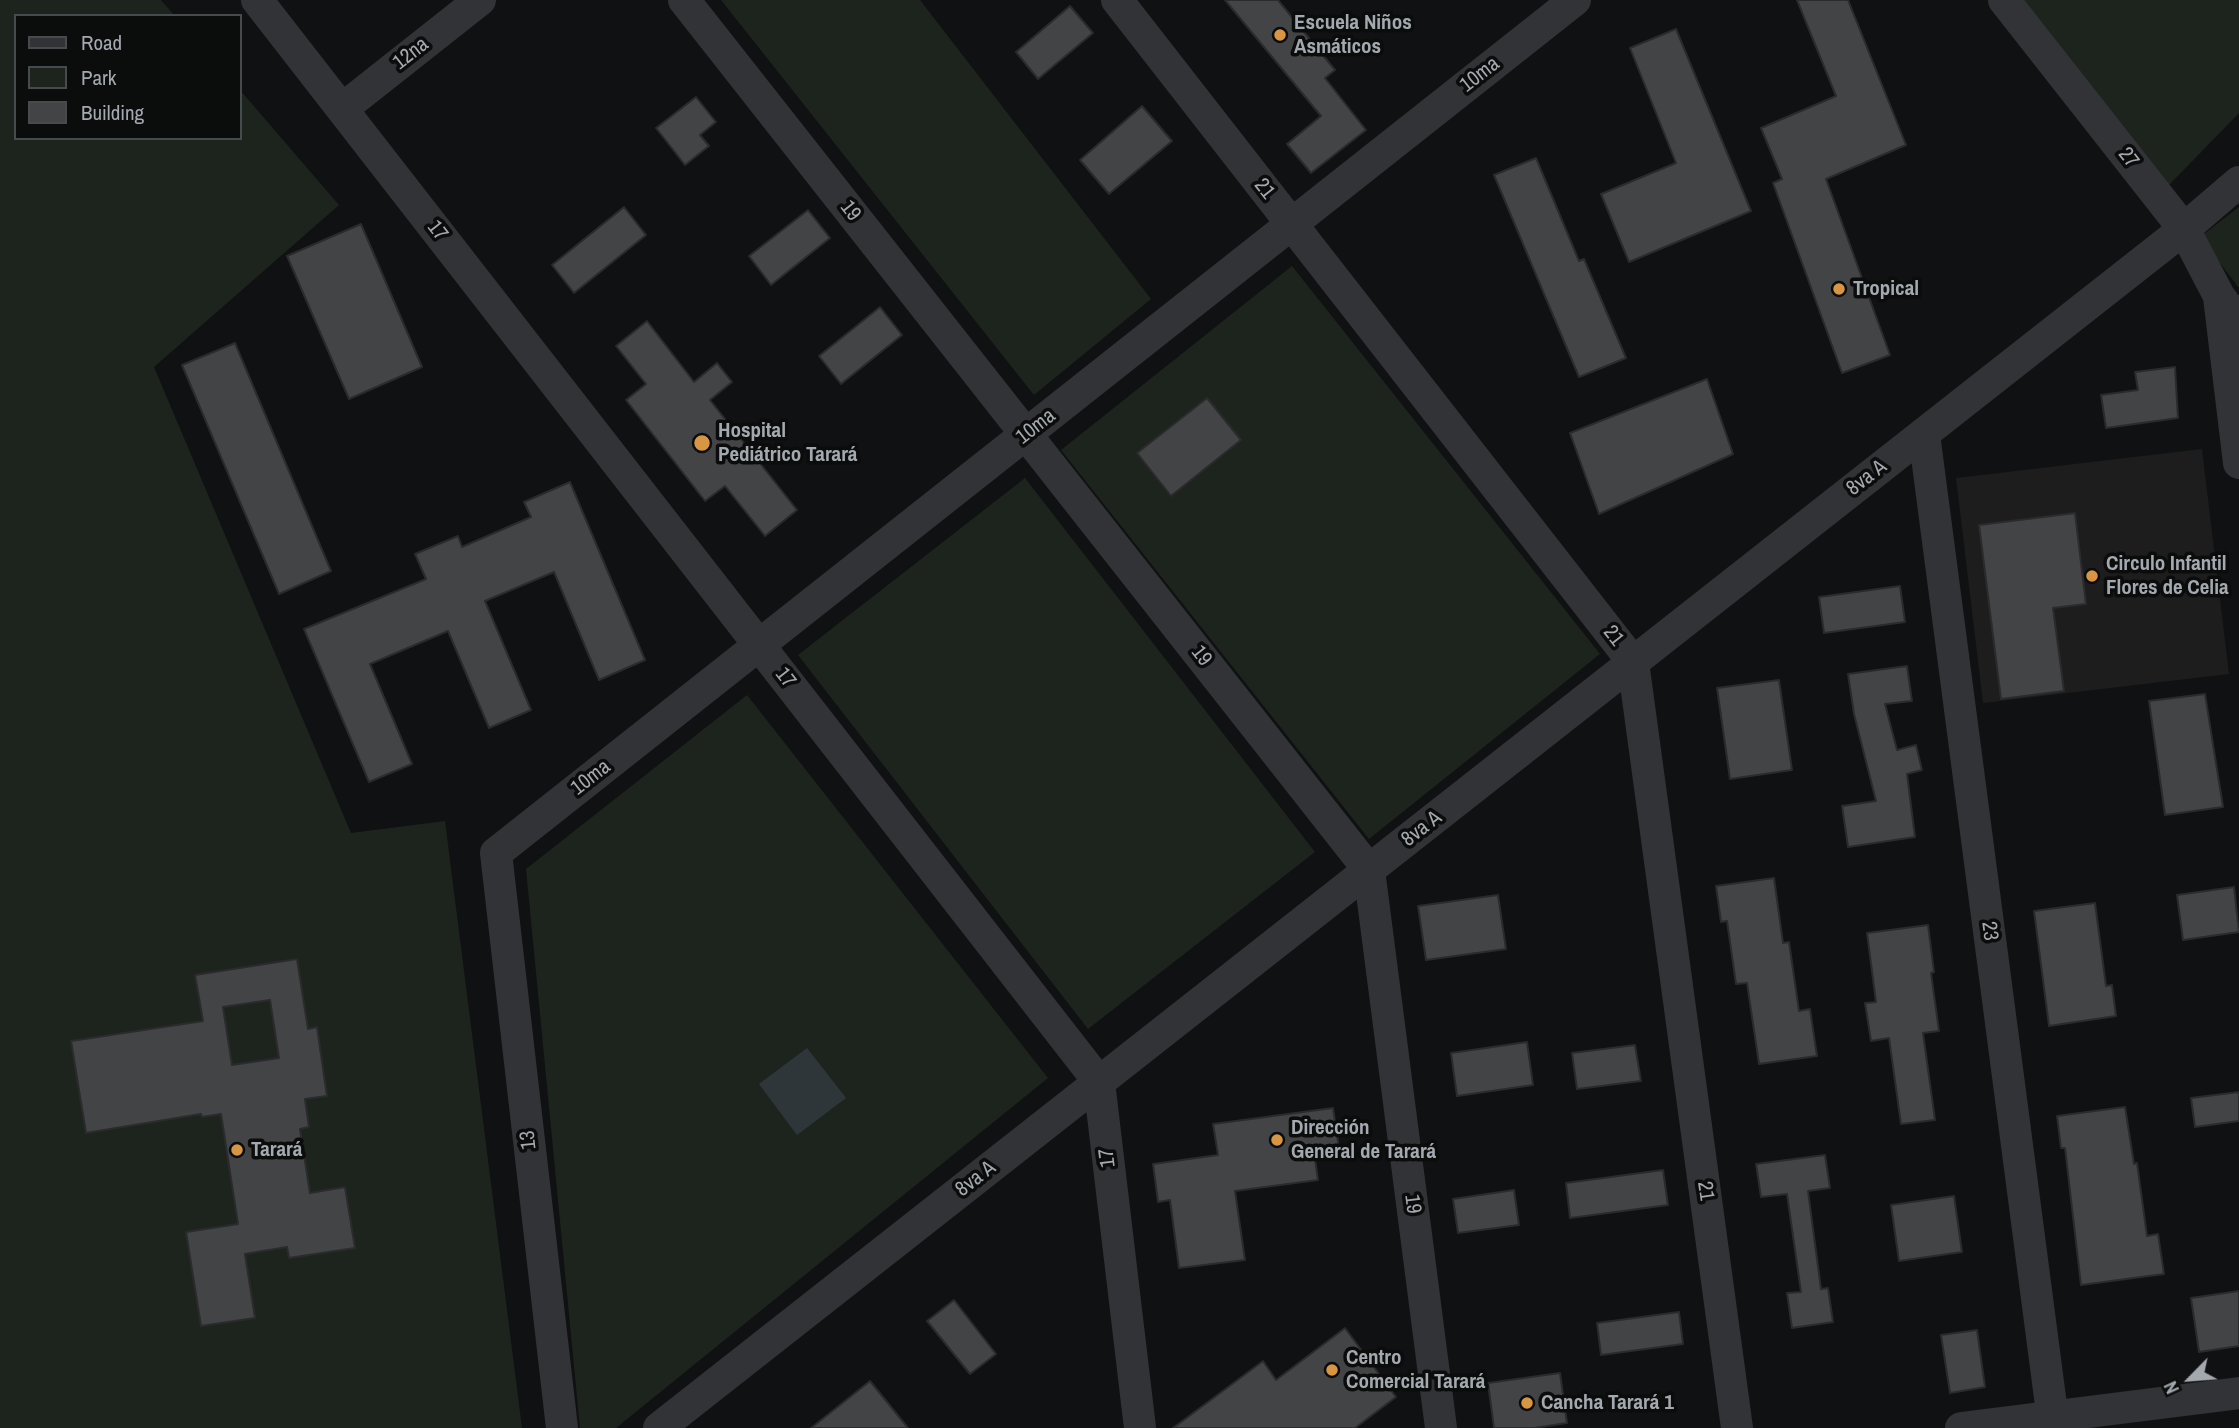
<!DOCTYPE html>
<meta charset="utf-8">
<style>
body{margin:0}
#map{position:relative;width:2239px;height:1428px;overflow:hidden;background:#101112;font-family:"Archivo Narrow",sans-serif}
canvas{display:block}
.legend{position:absolute;left:14px;top:14px;width:228px;height:126px;box-sizing:border-box;background:#0b0c0c;border:2px solid #484b4e;margin:0;padding:9px 12px;list-style:none;font-size:21px;color:#a4a9b0}
.legend li{display:flex;align-items:center;gap:14px;height:35px}
.legend b{width:35px;border:2px solid #484b4e}
.north{position:absolute;left:2155px;top:1344px;width:70px;height:70px;-webkit-text-stroke:5px #0b0c0c;paint-order:stroke;rotate:245deg;font-size:19px;font-weight:700;line-height:28px;text-align:center;color:#a4a9b0}
.north::after{content:'';display:block;margin:auto;width:24px;height:32px;background:#a4a9b0;clip-path:polygon(50% 0,100% 100%,50% 72%,0 100%)}
</style>
<div id="map">
<canvas width="2239" height="1428"></canvas>
<ul class="legend">
<li><b style="height:9px;background:#323336"></b>Road</li>
<li><b style="height:19px;background:#1d241e"></b>Park</li>
<li><b style="height:19px;background:#434446"></b>Building</li>
</ul>
<div class="north">N</div>
</div>
<script>
const g = document.querySelector('canvas').getContext('2d');
g.lineJoin = 'round';
function fillPath(path, color) {
  g.fillStyle = color;
  g.fill(path, 'evenodd');
}
function stroke(path, color, width, dash) {
  g.strokeStyle = color;
  g.lineWidth = width;
  g.lineCap = dash ? 'butt' : 'round';
  g.setLineDash(dash || []);
  g.stroke(path);
}
function label(font, color, halo, rows, align = 'center') {
  g.font = font + ' "Archivo Narrow",sans-serif';
  g.lineWidth = 7;
  g.setLineDash([]);
  g.textBaseline = 'middle';
  g.strokeStyle = halo;
  g.fillStyle = color;
  for (const [text, x, y, turn = 0] of rows) {
    g.save();
    g.translate(x, y);
    g.rotate((+turn || 0) * Math.PI / 180);
    g.textAlign = isNaN(turn) ? turn : align;
    if (halo) g.strokeText(text, 0, 0);
    g.fillText(text, 0, 0);
    g.restore();
  }
}
fillPath(new Path2D(`
 M 2202,449 L 2229,674 L 1983,703 L 1956,478 Z`), '#1d1d1e');
fillPath(new Path2D(`
 M 0,0 L 161,0 L 175,16 L 16,16 L 16,138 L 240,138 L 240,90 L 339,205 L 154,367 L 351,833 L 445,821 L 522,1428 L 0,1428 Z
 M 721,0 L 920,0 L 1151,299 L 1034,395 Z
 M 2020,0 L 2239,0 L 2239,113 L 2169,185 Z
 M 2239,207 L 2239,288 L 2200,237 Z
 M 1292,266 L 1600,654 L 1369,839 L 1061,450 Z
 M 1025,478 L 1315,852 L 1088,1029 L 798,655 Z
 M 747,695 L 1048,1078 L 616,1428 L 580,1428 L 526,869 Z`), '#1d241e');
fillPath(new Path2D(`
 M 807,1048 L 846,1098 L 797,1135 L 759,1084 Z`), '#2e363a');
const building = new Path2D(`
 M 1225,0 L 1278,0 L 1335,70 L 1325,78 L 1366,130 L 1311,173 L 1287,144 L 1321,116 Z
 M 1797,0 L 1848,0 L 1906,145 L 1826,179 L 1890,355 L 1842,373 L 1773,183 L 1782,179 L 1761,128 L 1836,96 Z
 M 1070,6 L 1093,33 L 1038,79 L 1016,52 Z
 M 1676,29 L 1751,211 L 1629,262 L 1601,194 L 1676,163 L 1630,48 Z
 M 696,97 L 716,122 L 700,135 L 709,146 L 685,165 L 656,128 Z
 M 1142,106 L 1172,141 L 1109,194 L 1080,160 Z
 M 1536,158 L 1579,261 L 1584,259 L 1626,358 L 1579,377 L 1494,175 Z
 M 624,207 L 646,235 L 574,293 L 552,265 Z
 M 808,210 L 830,238 L 771,285 L 749,256 Z
 M 361,224 L 422,367 L 349,399 L 287,256 Z
 M 880,307 L 902,335 L 841,384 L 819,356 Z
 M 647,321 L 694,382 L 717,363 L 732,382 L 710,400 L 797,510 L 765,536 L 725,486 L 705,501 L 626,400 L 646,384 L 616,346 Z
 M 235,343 L 331,571 L 279,594 L 182,365 Z
 M 2175,367 L 2178,418 L 2106,428 L 2101,395 L 2138,390 L 2135,372 Z
 M 1707,379 L 1733,454 L 1599,514 L 1570,433 Z
 M 1207,398 L 1241,440 L 1171,496 L 1137,453 Z
 M 570,482 L 645,660 L 599,680 L 554,572 L 485,601 L 531,710 L 489,728 L 448,631 L 370,664 L 412,764 L 369,782 L 304,629 L 426,579 L 415,554 L 458,536 L 462,547 L 531,517 L 524,502 Z
 M 2075,513 L 2086,604 L 2053,608 L 2064,691 L 2001,699 L 1979,525 Z
 M 1900,586 L 1905,622 L 1824,633 L 1819,597 Z
 M 1907,666 L 1912,701 L 1885,704 L 1897,750 L 1916,745 L 1922,770 L 1907,774 L 1915,837 L 1848,847 L 1842,806 L 1876,801 L 1854,714 L 1848,674 Z
 M 1779,680 L 1792,770 L 1730,779 L 1717,688 Z
 M 2205,694 L 2223,807 L 2165,815 L 2149,701 Z
 M 1774,878 L 1783,943 L 1789,942 L 1799,1011 L 1810,1009 L 1817,1056 L 1759,1064 L 1747,983 L 1736,984 L 1727,921 L 1721,922 L 1716,886 Z
 M 2234,887 L 2239,932 L 2183,940 L 2177,895 Z
 M 1498,895 L 1506,949 L 1426,960 L 1418,906 Z
 M 2095,903 L 2106,986 L 2112,985 L 2116,1016 L 2049,1026 L 2034,911 Z
 M 1928,925 L 1934,972 L 1931,973 L 1939,1031 L 1923,1033 L 1935,1120 L 1901,1124 L 1889,1038 L 1871,1041 L 1865,1003 L 1876,1002 L 1867,933 Z
 M 297,959 L 308,1029 L 317,1027 L 327,1096 L 305,1099 L 309,1127 L 300,1129 L 310,1193 L 345,1187 L 355,1248 L 289,1258 L 287,1247 L 245,1254 L 255,1318 L 201,1326 L 186,1232 L 238,1224 L 221,1114 L 202,1117 L 201,1114 L 86,1133 L 71,1041 L 203,1021 L 195,975 ZM 270,1000 L 279,1058 L 232,1065 L 223,1007 Z
 M 1527,1042 L 1533,1085 L 1457,1096 L 1451,1053 Z
 M 1635,1045 L 1641,1081 L 1577,1089 L 1572,1053 Z
 M 2239,1092 L 2239,1121 L 2195,1127 L 2191,1098 Z
 M 2125,1107 L 2134,1164 L 2137,1163 L 2147,1236 L 2158,1234 L 2164,1274 L 2081,1285 L 2065,1148 L 2061,1148 L 2057,1116 Z
 M 1333,1108 L 1340,1155 L 1315,1159 L 1318,1180 L 1235,1191 L 1245,1260 L 1179,1268 L 1170,1200 L 1158,1202 L 1153,1164 L 1218,1155 L 1213,1124 Z
 M 1825,1155 L 1830,1188 L 1808,1191 L 1821,1289 L 1828,1288 L 1833,1322 L 1792,1328 L 1787,1293 L 1801,1292 L 1787,1194 L 1761,1197 L 1756,1164 Z
 M 1663,1170 L 1668,1205 L 1570,1218 L 1566,1183 Z
 M 1514,1190 L 1519,1225 L 1458,1233 L 1453,1199 Z
 M 1954,1196 L 1962,1252 L 1899,1261 L 1891,1205 Z
 M 2239,1291 L 2239,1346 L 2199,1352 L 2191,1298 Z
 M 954,1300 L 996,1354 L 970,1374 L 927,1321 Z
 M 1679,1312 L 1683,1344 L 1601,1355 L 1597,1323 Z
 M 1345,1328 L 1396,1397 L 1355,1428 L 1173,1428 L 1263,1361 L 1276,1380 Z
 M 1977,1330 L 1985,1387 L 1950,1393 L 1941,1335 Z
 M 1560,1373 L 1567,1423 L 1534,1428 L 1494,1428 L 1488,1383 Z
 M 870,1381 L 908,1428 L 811,1428 Z`);
fillPath(building, '#434446');
stroke(building, '#2b2b2d', 2);
stroke(new Path2D(`
 M 257,0 L 1099,1082 L 1140,1428
 M 684,0 L 1369,870 L 1441,1428
 M 1117,0 L 1633,662 L 1737,1428
 M 2004,0 L 2184,229 L 2219,296 L 2239,323
 M 342,109 L 480,0
 M 2219,297 L 2239,463
 M 1924,434 L 2054,1428
 M 562,1428 L 496,853 L 1575,0
 M 659,1428 L 2184,229 L 2239,182
 M 1961,1428 L 2239,1393`), '#323336', 32);
for (const [x, y, r, color] of [
 [1280,35,7,"#d89542"],
 [1839,289,7,"#d89542"],
 [702,443,9,"#d89542"],
 [2092,576,7,"#d89542"],
 [1277,1140,7,"#d89542"],
 [237,1150,7,"#d89542"],
 [1332,1370,7,"#d89542"],
 [1527,1403,7,"#d89542"]
]) {
  const dot = new Path2D();
  dot.arc(x, y, r, 0, 2 * Math.PI);
  g.fillStyle = color;
  g.fill(dot);
  stroke(dot, '#0b0c0c', 2.5);
}
label('bold 21px', '#a4a9b0', '#0b0c0c', [
 ["Escuela Niños",1294,23],
 ["Asmáticos",1294,47],
 ["Tropical",1853,289],
 ["Hospital",718,431],
 ["Pediátrico Tarará",718,455],
 ["Circulo Infantil",2106,564],
 ["Flores de Celia",2106,588],
 ["Dirección",1291,1128],
 ["General de Tarará",1291,1152],
 ["Tarará",251,1150],
 ["Centro",1346,1358],
 ["Comercial Tarará",1346,1382],
 ["Cancha Tarará 1",1541,1403]
], 'left');
label('21px', '#a4a9b0', '#0b0c0c', [
 ["12na",411,54,-38],
 ["10ma",1480,75,-38],
 ["27",2128,158,52],
 ["21",1264,189,52],
 ["19",850,211,52],
 ["17",437,231,52],
 ["10ma",1036,427,-38],
 ["8va A",1867,478,-38],
 ["21",1613,636,52],
 ["19",1201,656,52],
 ["17",785,678,52],
 ["10ma",591,778,-38],
 ["8va A",1422,829,-38],
 ["23",1989,931,83],
 ["13",529,1140,-96],
 ["17",1108,1158,-97],
 ["8va A",976,1179,-38],
 ["21",1705,1191,82],
 ["19",1412,1204,83]
]);
</script>
